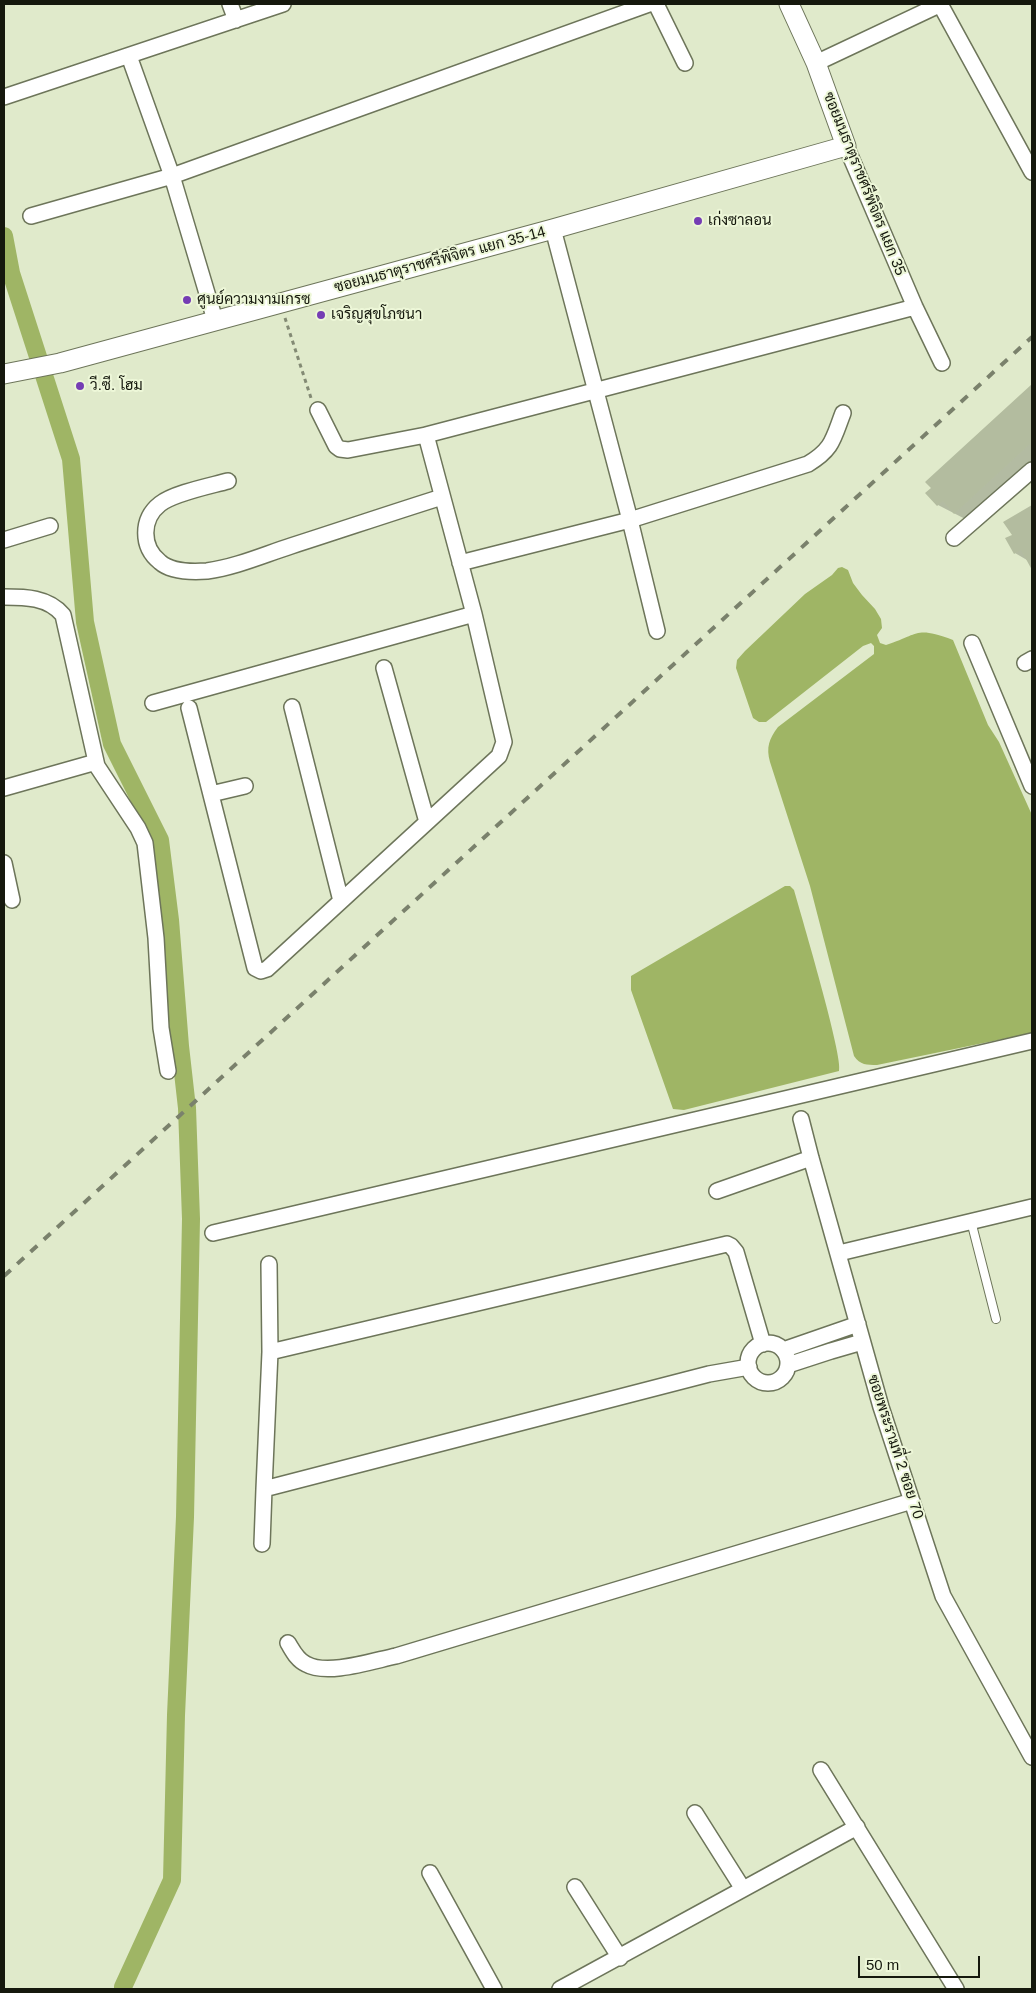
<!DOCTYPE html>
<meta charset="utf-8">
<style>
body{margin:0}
#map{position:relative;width:1036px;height:1993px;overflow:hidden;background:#e0eacb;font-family:Helvetica,sans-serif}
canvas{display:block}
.frame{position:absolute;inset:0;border:5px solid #15180d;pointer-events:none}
.scale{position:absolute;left:858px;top:1956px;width:122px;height:22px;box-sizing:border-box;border:2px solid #15180d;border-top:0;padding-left:6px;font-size:15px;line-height:18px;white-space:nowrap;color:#15180d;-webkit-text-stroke:4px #edf7d8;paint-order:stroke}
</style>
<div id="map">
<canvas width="1036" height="1993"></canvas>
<div class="frame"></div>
<div class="scale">50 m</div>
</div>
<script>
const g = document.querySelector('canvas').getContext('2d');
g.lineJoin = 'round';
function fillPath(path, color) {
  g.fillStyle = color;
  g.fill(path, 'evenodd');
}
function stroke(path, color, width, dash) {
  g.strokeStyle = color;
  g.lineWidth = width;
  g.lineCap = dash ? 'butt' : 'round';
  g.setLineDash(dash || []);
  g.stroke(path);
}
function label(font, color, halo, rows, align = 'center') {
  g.font = font + ' Helvetica,Sarabun,sans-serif';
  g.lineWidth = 4;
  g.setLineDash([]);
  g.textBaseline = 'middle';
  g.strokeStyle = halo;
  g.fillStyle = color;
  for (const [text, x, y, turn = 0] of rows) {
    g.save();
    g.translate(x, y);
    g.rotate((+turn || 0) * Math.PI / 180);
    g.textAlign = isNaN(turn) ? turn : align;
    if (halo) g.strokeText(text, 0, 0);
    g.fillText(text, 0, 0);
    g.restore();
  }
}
fillPath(new Path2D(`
 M 842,567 L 848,570 L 853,583 L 862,595 L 875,609 L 881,619 L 882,628 L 877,635 L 880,643 L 886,645 C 920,634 915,626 953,640 L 988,725 L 999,742 L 1032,815 L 1032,1033 L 877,1065 C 867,1065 860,1065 854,1056 L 810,886 L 770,762 C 766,747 769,739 778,727 L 874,654 L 874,646 L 871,643 L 863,646 L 766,722 L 759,722 L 753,718 L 736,668 L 737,660 L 745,651 L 805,594 L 832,575 L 838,568 Z
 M 785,886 L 790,886 L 794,890 C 801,915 844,1059 839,1071 L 684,1110 L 673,1109 L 631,990 L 631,976 Z`), '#9fb565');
fillPath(new Path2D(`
 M 1032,386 L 1032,469 L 973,523 L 938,505 L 927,493 L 933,489 L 926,482 Z
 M 1032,506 L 1032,563 L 1015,553 L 1013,535 L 1005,522 Z`), '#0003');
stroke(new Path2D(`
 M 4,236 L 11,273 L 71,459 L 85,622 L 112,744 L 160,840 L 170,920 L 180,1046 L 187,1108 L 191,1219 L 185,1517 L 176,1715 L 172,1880 L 123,1987 L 123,1989`), '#9fb565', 18);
fillPath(new Path2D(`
 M 1032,384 L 1032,442 L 954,514 L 943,501 L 937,506 L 925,493 L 931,488 L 925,482 Z
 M 1032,505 L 1032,570 L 1021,550 L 1014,554 L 1005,538 L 1012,535 L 1003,522 Z`), '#b3bc9f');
const service = new Path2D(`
 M 971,1221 L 996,1319`);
const minor = new Path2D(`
 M 230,4 L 236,20
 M 656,4 L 685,63
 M 940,4 L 1032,172
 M 129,56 L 172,176 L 215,320
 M 816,63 L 941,4
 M 4,97 L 283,4
 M 846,146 L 915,307 L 942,363
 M 31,216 L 172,176 L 649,4
 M 553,229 L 630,520 L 657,631
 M 318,410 L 336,446 L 340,449 L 348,450 L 426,435 L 915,307
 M 228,481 C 210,486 174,493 160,504 C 141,519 141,547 160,562 C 171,572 193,572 207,571 C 236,567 263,555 291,546 C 341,530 391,513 442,497
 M 954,538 L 1032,470
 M 4,540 L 50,526
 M 460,563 L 630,520 L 808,464 C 833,449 833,439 843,413
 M 4,597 C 25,597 48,597 63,615 L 97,766 L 138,828 L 145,843 L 156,938 L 161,1028 L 168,1071
 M 972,643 L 1032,786
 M 1025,663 L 1032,659
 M 384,668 L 427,822
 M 153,703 L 474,614
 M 292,707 L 341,901
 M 189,708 L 255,968 L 261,971 L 267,969 L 499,756 L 504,742 L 474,614 L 426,435
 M 4,788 L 96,762
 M 211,794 L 245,786
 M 4,863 L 12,900
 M 801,1119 L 811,1158 L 881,1407 L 943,1596 L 1032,1757
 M 717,1191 L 811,1158
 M 213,1233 L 1032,1041
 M 839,1253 L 1032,1207
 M 269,1264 L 270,1352
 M748 1363a20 20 0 1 1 40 0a20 20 0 1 1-40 0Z
 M 783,1350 L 858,1324
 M 788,1365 L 831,1351 L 862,1342
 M 749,1367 L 709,1374 L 264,1489 L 270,1352 L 727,1244 L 731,1246 L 736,1252 L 763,1344
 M 262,1544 L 264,1489
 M 288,1643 C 293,1651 297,1660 306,1664 C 327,1676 372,1661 396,1656 L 912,1501
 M 821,1770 L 956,1989
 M 695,1813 L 743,1889
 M 430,1873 L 494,1989
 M 575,1887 L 620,1958
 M 560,1989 L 857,1827`);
const tertiary = new Path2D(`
 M 4,374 L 60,363 L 553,229 L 846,146 L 816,63 L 789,4`);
stroke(service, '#6d755a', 10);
stroke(minor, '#6d755a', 18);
stroke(tertiary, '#6d755a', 21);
stroke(new Path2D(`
 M 285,318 L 311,398`), '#838a74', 3, [4, 4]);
stroke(service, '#fff', 8);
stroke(minor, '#fff', 15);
stroke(tertiary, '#fff', 19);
stroke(new Path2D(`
 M 4,1276 L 1032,337`), '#7a816c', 4, [9, 9]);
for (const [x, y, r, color] of [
 [698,221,5,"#753db4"],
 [187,300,5,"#753db4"],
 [321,315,5,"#753db4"],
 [80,386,5,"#753db4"]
]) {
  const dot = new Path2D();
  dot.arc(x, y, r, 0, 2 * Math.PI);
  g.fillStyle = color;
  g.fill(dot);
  stroke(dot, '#edf7d8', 2);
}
label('15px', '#15180d', '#edf7d8', [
 ["ซอยมนธาตุราชศรีพิจิตร แยก 35",864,184,68],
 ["ซอยมนธาตุราชศรีพิจิตร แยก 35-14",440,260,-15],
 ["ซอยพระรามที่ 2 ซอย 70",895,1447,72]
]);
label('15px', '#15180d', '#edf7d8', [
 ["เก่งซาลอน",708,221],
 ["ศูนย์ความงามเกรซ",197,300],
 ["เจริญสุขโภชนา",331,315],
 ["วี.ซี. โฮม",90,386]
], 'left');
</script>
